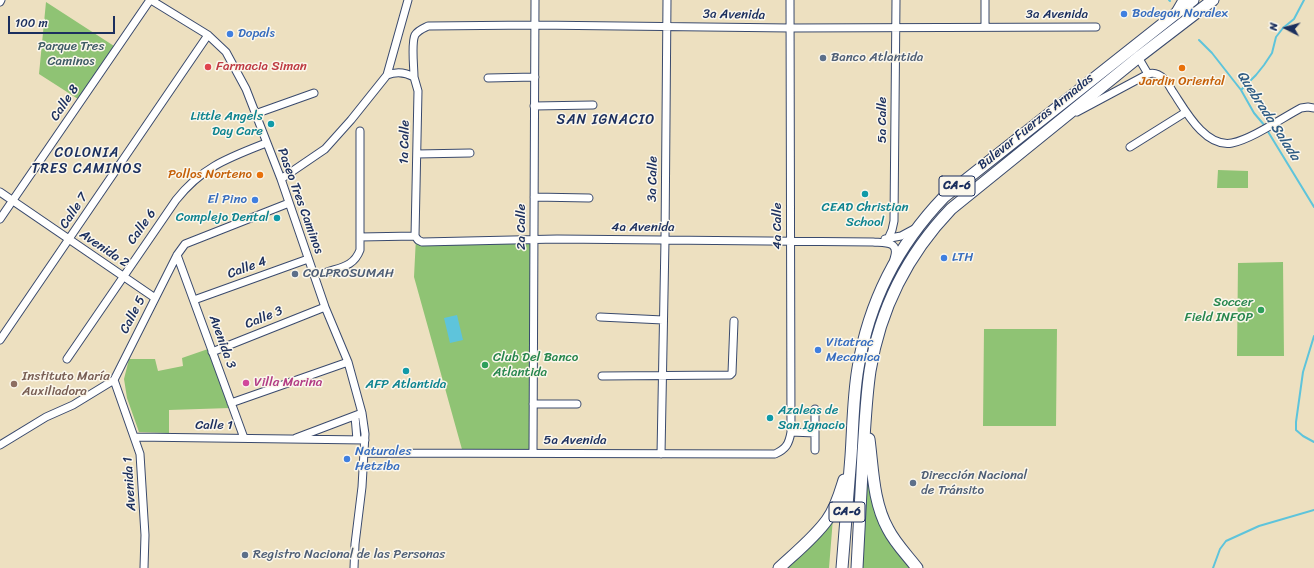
<!DOCTYPE html>
<meta charset="utf-8">
<style>
body{margin:0}
#map{position:relative;width:1314px;height:568px;overflow:hidden;background:#ede0c0;font-family:Sriracha,sans-serif}
canvas{display:block}
.north{position:absolute;left:1266px;top:8px;width:40px;height:40px;-webkit-text-stroke:3px #fbf7ec;paint-order:stroke;rotate:276deg;font-size:11px;font-weight:700;line-height:16px;text-align:center;color:#1b2f5e}
.north::after{content:'';display:block;margin:auto;width:14px;height:18px;background:#1b2f5e;clip-path:polygon(50% 0,100% 100%,50% 72%,0 100%)}
.scale{position:absolute;left:8px;top:16px;width:107px;height:18px;box-sizing:border-box;border:2px solid #1b2f5e;border-top:0;padding-left:5px;font-size:12px;line-height:14px;white-space:nowrap;color:#1b2f5e;-webkit-text-stroke:3px #fbf7ec;paint-order:stroke}
</style>
<div id="map">
<canvas width="1314" height="568"></canvas>
<div class="north">N</div>
<div class="scale">100 m</div>
</div>
<script>
const g = document.querySelector('canvas').getContext('2d');
g.lineJoin = 'round';
function fillPath(path, color) {
  g.fillStyle = color;
  g.fill(path, 'evenodd');
}
function stroke(path, color, width, dash) {
  g.strokeStyle = color;
  g.lineWidth = width;
  g.lineCap = dash ? 'butt' : 'round';
  g.setLineDash(dash || []);
  g.stroke(path);
}
function label(font, color, halo, rows, align = 'center') {
  g.font = font + ' Sriracha,sans-serif';
  g.lineWidth = 3;
  g.setLineDash([]);
  g.textBaseline = 'middle';
  g.strokeStyle = halo;
  g.fillStyle = color;
  for (const [text, x, y, turn = 0] of rows) {
    g.save();
    g.translate(x, y);
    g.rotate((+turn || 0) * Math.PI / 180);
    g.textAlign = isNaN(turn) ? turn : align;
    if (halo) g.strokeText(text, 0, 0);
    g.fillText(text, 0, 0);
    g.restore();
  }
}
fillPath(new Path2D(`
 M 46,2 L 114,46 L 78,99 L 39,74 Z
 M 1218,170 L 1248,171 L 1248,188 L 1217,188 Z
 M 416,237 L 422,240 L 531,240 L 531,453 L 463,453 L 414,277 Z
 M 1283,262 L 1284,356 L 1237,356 L 1238,263 Z
 M 984,329 L 1057,329 L 1056,426 L 983,426 Z
 M 208,349 L 230,408 L 169,410 L 169,433 L 139,432 L 127,398 L 124,379 L 129,359 L 155,359 L 158,371 L 183,366 L 182,358 Z
 M 868,471 L 872,495 L 913,568 L 862,568 Z
 M 833,518 L 829,568 L 784,568 Z`), '#8fc374');
fillPath(new Path2D(`
 M 457,315 L 463,340 L 450,343 L 444,318 Z`), '#5ec4db');
stroke(new Path2D(`
 M 1169,0 L 1170,1
 M 1199,40 L 1212,53 L 1241,90 L 1254,113 L 1265,126
 M 1241,90 L 1256,75 L 1264,65 L 1272,53 L 1276,37 L 1283,28 L 1294,19 L 1304,0
 M 1267,130 L 1314,207
 M 1314,336 L 1303,372 L 1296,422 L 1296,430 L 1303,436 L 1314,442
 M 1213,568 L 1220,549 L 1226,541 L 1259,526 L 1314,510`), '#5ec4db', 2);
const minor = new Path2D(`
 M 151,0 L 208,35 L 226,52 L 246,89 L 281,179 L 325,307 L 348,362 L 362,413 L 365,434 L 362,487 L 355,544 L 354,568
 M 985,0 L 985,27
 M 0,2 L 1,0
 M 1175,12 L 1182,0
 M 1138,57 L 1148,74
 M 387,75 C 397,71 405,72 414,77 L 418,91 L 415,236
 M 414,77 C 414,67 411,43 415,35 C 418,30 424,28 428,26 L 535,25 L 790,28 L 1096,27
 M 488,78 L 535,77
 M 534,106 L 593,105
 M 1077,112 L 1148,74 C 1154,72 1160,75 1164,79 C 1168,82 1170,88 1173,92 C 1185,110 1205,148 1232,143 C 1252,139 1282,118 1301,108 L 1308,107 L 1314,108
 M 255,114 L 314,93
 M 1130,147 L 1186,112
 M 417,154 L 470,153
 M 281,179 L 325,149 L 351,120 L 387,75 L 408,0
 M 0,192 L 155,298
 M 534,197 L 589,198
 M 0,219 L 150,0
 M 415,236 L 418,240 L 422,242 L 557,239 L 873,242 C 886,243 900,241 894,259
 M 360,237 L 415,236
 M 885,239 L 901,236 L 914,229
 M 888,239 L 892,230 L 894,221 L 896,0
 M 177,255 L 244,438
 M 327,272 C 342,267 354,266 360,250 L 360,131
 M 194,300 L 308,259
 M 600,317 L 663,320
 M 0,340 L 208,35
 M 212,352 L 325,307
 M 67,359 L 176,200 C 202,167 228,158 266,143
 M 602,376 L 730,375 L 732,373 L 734,321
 M 114,380 L 140,454 L 145,535 L 144,568
 M 231,403 L 348,362
 M 533,404 L 577,404
 M 355,416 L 357,440
 M 791,432 L 815,433
 M 135,437 L 365,440
 M 296,438 L 362,413
 M 0,445 L 46,417 L 73,405 L 114,380 L 177,255 L 185,244 L 289,203
 M 815,450 L 815,409
 M 364,453 L 775,454 C 786,449 789,444 791,432 L 790,0
 M 533,453 L 535,0
 M 661,454 L 665,240 L 667,0`);
const highway = new Path2D(`
 M 869,439 C 873,469 873,502 888,529 C 895,543 907,555 917,568
 M 779,568 C 795,553 814,538 827,520 C 836,508 840,493 844,480
 M 842,568 C 845,531 848,493 851,456 C 853,427 853,397 858,368 C 869,301 897,246 944,197 L 1193,0
 M 857,568 C 859,530 861,491 863,453 C 865,426 866,398 870,371 C 880,309 908,254 951,209 L 1140,56 L 1213,0`);
stroke(minor, '#3a4a6d', 9);
stroke(highway, '#3a4a6d', 13);
stroke(minor, '#fff', 7);
stroke(highway, '#fff', 11);
for (const [x, y, r, color] of [
 [1124,14,4,"#3f7fe0"],
 [230,34,4,"#3f7fe0"],
 [823,58,4,"#5c6f8a"],
 [208,67,4,"#e0444e"],
 [1182,68,4,"#e8710a"],
 [271,124,4,"#0f9aa8"],
 [260,175,4,"#e8710a"],
 [865,194,4,"#0f9aa8"],
 [255,200,4,"#3f7fe0"],
 [277,218,4,"#0f9aa8"],
 [944,258,4,"#3f7fe0"],
 [295,274,4,"#5c6f8a"],
 [1261,310,4,"#2e9e5b"],
 [818,350,4,"#3f7fe0"],
 [485,365,4,"#2e9e5b"],
 [406,371,4,"#0f9aa8"],
 [246,383,4,"#d1479c"],
 [14,384,4,"#8d6e63"],
 [770,418,4,"#0f9aa8"],
 [347,459,4,"#3f7fe0"],
 [913,483,4,"#5c6f8a"],
 [245,555,4,"#5c6f8a"]
]) {
  const dot = new Path2D();
  dot.arc(x, y, r, 0, 2 * Math.PI);
  g.fillStyle = color;
  g.fill(dot);
  stroke(dot, '#fbf7ec', 1.5);
}
for (const [x, y, w] of [
 [957,186,36],
 [847,512,36]
]) {
  const box = new Path2D();
  box.roundRect(x - w / 2, y - 10, w, 20, 3);
  g.fillStyle = '#fbf7ec';
  g.fill(box);
  stroke(box, '#1b2f5e', 1);
}
label('bold 12px', '#1b2f5e', null, [
 ["CA-6",957,186],
 ["CA-6",847,512]
]);
label('13px', '#366cbe', '#fbf7ec', [
 ["Bodegon Noralex",1132,14],
 ["Dopals",238,34],
 ["El Pino",247,200,"right"],
 ["LTH",952,258],
 ["Vitatrac",826,343],
 ["Mecanica",826,358],
 ["Naturales",355,452],
 ["Hetziba",355,467]
], 'left');
label('13px', '#1b2f5e', '#fbf7ec', [
 ["3a Avenida",734,15,1],
 ["3a Avenida",1057,15],
 ["Calle 8",65,103,-56],
 ["5a Calle",883,120,-90],
 ["Bulevar Fuerzas Armadas",1036,122,-39],
 ["1a Calle",405,142,-89],
 ["3a Calle",653,179,-89],
 ["Paseo Tres Caminos",300,201,70],
 ["Calle 7",74,211,-56],
 ["4a Calle",778,226,-90],
 ["Calle 6",142,227,-55],
 ["2a Calle",522,227,-90],
 ["4a Avenida",643,228],
 ["Avenida 2",104,249,34],
 ["Calle 4",247,268,-20],
 ["Calle 5",133,315,-63],
 ["Calle 3",264,318,-22],
 ["Avenida 3",222,342,70],
 ["Calle 1",214,426],
 ["5a Avenida",575,441],
 ["Avenida 1",130,484,-94]
]);
label('13px', '#3e5b65', '#fbf7ec', [
 ["Parque Tres",71,47],
 ["Caminos",71,62]
]);
label('13px', '#4e5e75', '#fbf7ec', [
 ["Banco Atlantida",831,58],
 ["COLPROSUMAH",303,274],
 ["Dirección Nacional",921,476],
 ["de Tránsito",921,491],
 ["Registro Nacional de las Personas",253,555]
], 'left');
label('13px', '#be3a42', '#fbf7ec', [
 ["Farmacia Siman",216,67]
], 'left');
label('13px', '#c56008', '#fbf7ec', [
 ["Jardin Oriental",1182,82],
 ["Pollos Norteno",252,175,"right"]
]);
label('13px', '#0d838f', '#fbf7ec', [
 ["Little Angels",263,117],
 ["Day Care",263,132],
 ["CEAD Christian",865,208,"center"],
 ["School",865,223,"center"],
 ["Complejo Dental",269,218],
 ["AFP Atlantida",406,385,"center"],
 ["Azaleas de",778,411,"left"],
 ["San Ignacio",778,426,"left"]
], 'right');
label('13px', '#27864d', '#fbf7ec', [
 ["Soccer",1253,303],
 ["Field INFOP",1253,318],
 ["Club Del Banco",493,358,"left"],
 ["Atlantida",493,373,"left"]
], 'right');
label('13px', '#785e54', '#fbf7ec', [
 ["Instituto María",22,377],
 ["Auxiliadora",22,392]
], 'left');
label('13px', '#b23c85', '#fbf7ec', [
 ["Villa Marina",254,383]
], 'left');
label('italic 14px', '#2f5c84', '#fbf7ec', [
 ["Quebrada Salada",1268,116,57]
]);
g.letterSpacing = '1px';
label('14px', '#1b2f5e', '#fbf7ec', [
 ["SAN IGNACIO",606,120],
 ["COLONIA",87,153],
 ["TRES CAMINOS",87,169]
]);
g.letterSpacing = '0px';
</script>
